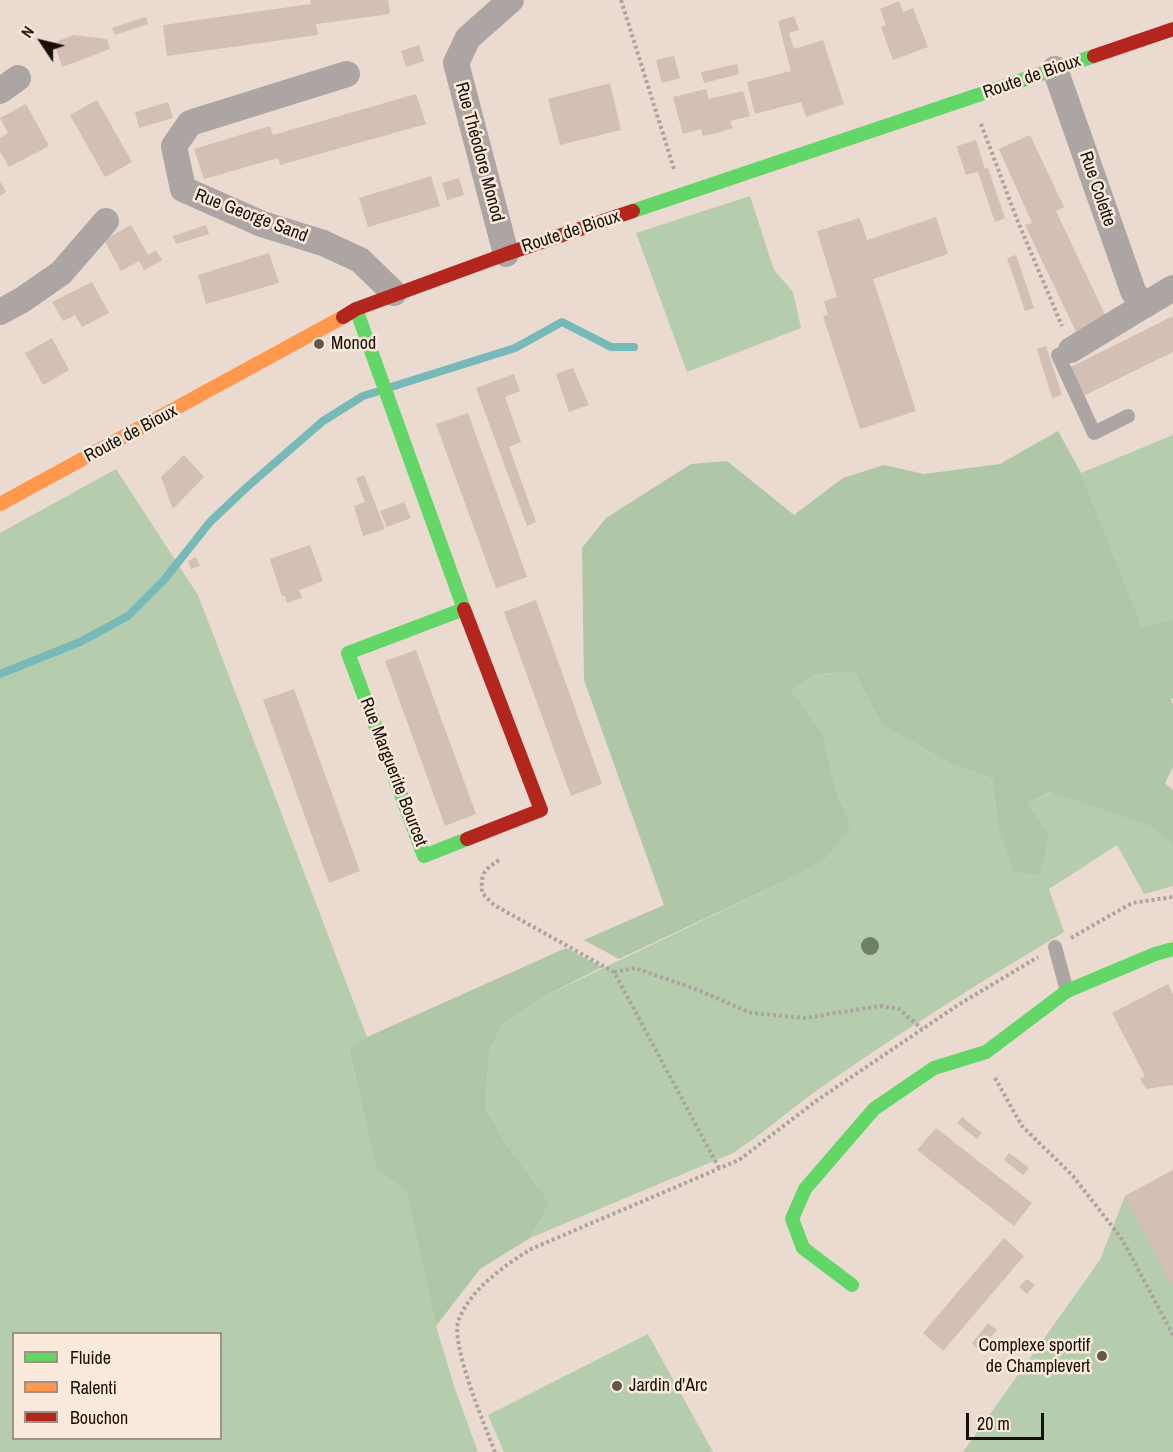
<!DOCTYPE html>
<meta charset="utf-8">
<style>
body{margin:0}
#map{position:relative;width:1173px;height:1452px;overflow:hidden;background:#eadacf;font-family:"Archivo Narrow",sans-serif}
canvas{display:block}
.legend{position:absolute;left:12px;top:1332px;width:210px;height:108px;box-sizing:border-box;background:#fbe9dc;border:2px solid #a09287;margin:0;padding:8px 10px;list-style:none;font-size:18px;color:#180f07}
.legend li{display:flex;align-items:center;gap:12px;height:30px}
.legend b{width:30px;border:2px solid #a09287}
.north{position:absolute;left:12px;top:12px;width:60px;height:60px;-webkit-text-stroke:4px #fbe9dc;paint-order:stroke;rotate:305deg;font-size:16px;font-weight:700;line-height:24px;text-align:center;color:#180f07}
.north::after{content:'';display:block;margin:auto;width:21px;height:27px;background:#180f07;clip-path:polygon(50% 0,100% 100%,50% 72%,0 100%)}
.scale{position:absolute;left:966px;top:1413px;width:78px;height:27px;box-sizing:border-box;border:3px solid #180f07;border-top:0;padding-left:8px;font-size:18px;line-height:21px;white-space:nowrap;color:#180f07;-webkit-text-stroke:4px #fbe9dc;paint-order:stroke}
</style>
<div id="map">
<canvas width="1173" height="1452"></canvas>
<ul class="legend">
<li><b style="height:8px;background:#63d668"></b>Fluide</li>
<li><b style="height:8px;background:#ff974d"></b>Ralenti</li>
<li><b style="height:8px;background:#b3261e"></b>Bouchon</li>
</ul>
<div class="north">N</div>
<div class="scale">20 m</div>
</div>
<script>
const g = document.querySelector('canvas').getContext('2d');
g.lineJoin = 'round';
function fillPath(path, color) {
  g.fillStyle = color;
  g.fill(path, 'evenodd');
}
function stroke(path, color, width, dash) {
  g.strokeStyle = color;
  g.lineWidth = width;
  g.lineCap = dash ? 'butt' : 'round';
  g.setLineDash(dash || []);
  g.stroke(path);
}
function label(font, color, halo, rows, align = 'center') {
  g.font = font + ' "Archivo Narrow",sans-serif';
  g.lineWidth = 5;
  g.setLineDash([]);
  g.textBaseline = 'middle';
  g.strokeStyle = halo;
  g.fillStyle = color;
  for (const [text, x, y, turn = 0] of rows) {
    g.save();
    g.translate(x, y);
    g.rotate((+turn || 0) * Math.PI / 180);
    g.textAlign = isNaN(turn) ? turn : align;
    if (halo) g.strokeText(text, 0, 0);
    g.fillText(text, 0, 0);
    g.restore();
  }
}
fillPath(new Path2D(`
 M 750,196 L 774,270 L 793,292 L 801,328 L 687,372 L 636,233 Z
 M 1173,435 L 1173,619 L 1142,628 L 1081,473 Z
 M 116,469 L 198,595 L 367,1037 L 349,1051 L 376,1167 L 406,1191 L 436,1326 L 454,1386 L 478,1452 L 0,1452 L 0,533 ZM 14,1334 L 220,1334 L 220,1438 L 14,1438 Z
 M 854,672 L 882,725 L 949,763 L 992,779 L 999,831 L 1027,803 L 1052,792 L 1154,827 L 1173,845 L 1173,886 L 1144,894 L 1117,845 L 1049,889 L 1064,932 C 984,980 905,1029 829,1082 C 796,1104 767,1131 733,1153 L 530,1238 L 550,1203 L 505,1142 L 485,1107 L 489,1053 L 502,1025 L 545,996 L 791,878 L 851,825 L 836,791 L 823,734 L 791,690 L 817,674 Z
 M 1173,1170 L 1173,1452 L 963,1452 L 1100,1260 L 1125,1196 Z
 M 648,1334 L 713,1452 L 504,1452 L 488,1415 Z`), '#b5cdad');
fillPath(new Path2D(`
 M 1058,431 L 1081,473 L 1142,627 L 1173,619 L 1173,698 L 1171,699 L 1173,705 L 1173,767 L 1165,783 L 1173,790 L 1173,845 L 1153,827 L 1051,792 L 1027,803 L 1049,836 L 1040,874 L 1014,872 L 999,831 L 992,779 L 949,763 L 882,725 L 854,672 L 817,674 L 791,690 L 823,734 L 836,791 L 851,825 L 827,857 L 791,878 L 619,959 L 584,940 L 664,905 L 584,680 L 582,548 L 606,518 L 691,464 L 727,461 L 794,515 L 843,478 L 884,465 L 924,474 L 1000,464 Z
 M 566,948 L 602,967 L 545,996 L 502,1025 L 489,1053 L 485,1107 L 505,1142 L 550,1203 L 530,1238 L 480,1269 L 436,1326 L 406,1191 L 376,1168 L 349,1050 L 367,1037 Z`), '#b0c7a7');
stroke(new Path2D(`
 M 391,387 L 515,348 L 562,322 L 611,347 L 634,347
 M 0,674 L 80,642 L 128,616 L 164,580 L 210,522 L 247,487 L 323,421 L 363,396 L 376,392`), '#77b8b8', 8);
fillPath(new Path2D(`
 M 310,0 L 388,0 L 390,14 L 316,24 L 318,35 L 167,56 L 163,25 L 311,4 Z
 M 899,1 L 903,12 L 913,8 L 928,47 L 893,60 L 881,27 L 886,25 L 880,9 Z
 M 794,16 L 799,30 L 789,33 L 794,49 L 823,40 L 844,104 L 806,117 L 801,102 L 755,114 L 747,82 L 791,71 L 778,21 Z
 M 146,17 L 148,24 L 115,35 L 112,28 Z
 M 73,35 L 107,39 L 110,49 L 62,67 L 54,43 Z
 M 419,45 L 424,61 L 406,67 L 401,51 Z
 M 674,56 L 680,78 L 662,83 L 656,60 Z
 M 737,64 L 739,74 L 704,83 L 701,72 Z
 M 610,83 L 621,130 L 560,145 L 548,99 Z
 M 706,89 L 709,99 L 743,91 L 750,116 L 730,121 L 733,128 L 718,133 L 703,136 L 701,129 L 683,134 L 673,97 Z
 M 416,94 L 426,124 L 280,165 L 278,158 L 204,179 L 194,149 L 270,126 L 273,135 Z
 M 97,100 L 132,162 L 105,177 L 70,115 Z
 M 168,102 L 173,118 L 139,128 L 135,112 Z
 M 26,104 L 49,146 L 9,167 L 0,151 L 0,138 L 8,133 L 0,118 Z
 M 1030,135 L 1064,207 L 1056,211 L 1108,321 L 1078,336 L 1025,225 L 1032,223 L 999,149 Z
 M 976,140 L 985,169 L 988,168 L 1005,218 L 995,222 L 978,172 L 966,175 L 958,151 L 957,146 Z
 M 431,176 L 440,206 L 368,227 L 359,198 Z
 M 459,178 L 464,195 L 447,200 L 442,183 Z
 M 0,181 L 6,192 L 0,196 Z
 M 936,217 L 948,254 L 873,279 L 916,411 L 860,429 L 823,316 L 828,315 L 824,301 L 837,297 L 817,231 L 860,218 L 867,240 Z
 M 131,225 L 148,255 L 156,250 L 162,260 L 144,270 L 139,261 L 121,271 L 104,240 Z
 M 206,225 L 209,234 L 176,244 L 173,236 Z
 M 269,253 L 279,283 L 206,304 L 198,275 Z
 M 1016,255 L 1034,308 L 1025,311 L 1007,258 Z
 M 92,282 L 109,313 L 82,327 L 75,315 L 63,321 L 52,302 Z
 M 1173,316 L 1173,352 L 1081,397 L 1067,369 Z
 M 52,338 L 69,370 L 43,385 L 25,353 Z
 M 1046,346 L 1062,395 L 1052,398 L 1037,349 Z
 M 573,368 L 589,405 L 569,412 L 556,374 Z
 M 514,374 L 520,391 L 505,397 L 521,442 L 509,447 L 536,522 L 527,526 L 476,388 Z
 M 468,413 L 527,577 L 496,588 L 436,424 Z
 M 184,455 L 204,477 L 173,509 L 161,477 Z
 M 364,475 L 385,529 L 363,536 L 354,506 L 365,502 L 356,478 Z
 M 404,502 L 411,518 L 387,527 L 380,511 Z
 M 310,545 L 323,581 L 299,590 L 302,598 L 287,603 L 285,596 L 282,596 L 270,559 Z
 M 196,557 L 200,566 L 191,569 L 188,561 Z
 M 536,600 L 602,784 L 571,796 L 504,612 Z
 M 416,650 L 476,814 L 445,826 L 385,661 Z
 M 294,689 L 360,871 L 329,883 L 263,700 Z
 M 1168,984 L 1173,995 L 1173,1085 L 1146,1089 L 1140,1079 L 1145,1076 L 1112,1013 Z
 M 962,1117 L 982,1133 L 977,1139 L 957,1123 Z
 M 936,1128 L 1032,1203 L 1014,1226 L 917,1150 Z
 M 1009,1153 L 1029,1168 L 1023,1175 L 1004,1160 Z
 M 1173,1170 L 1173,1287 L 1125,1196 Z
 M 1004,1238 L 1024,1256 L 943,1351 L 923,1333 Z
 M 1027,1279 L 1035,1285 L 1027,1294 L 1019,1287 Z
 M 988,1323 L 997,1330 L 979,1350 L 972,1343 Z`), '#d3bfb4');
stroke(new Path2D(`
 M 621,0 L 674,169
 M 981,124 L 1018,222 L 1062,326
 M 499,860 C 483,871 481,873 482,893 L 494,905 L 614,972 L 719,1168
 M 1071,938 L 1132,903 L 1173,897
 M 614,972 L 635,968 L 698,990 L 751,1013 L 805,1018 L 880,1006 L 899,1009 L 922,1029
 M 995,1078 L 1022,1126 L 1073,1176 L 1122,1239 L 1173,1335
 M 495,1452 C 485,1426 449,1342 459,1319 C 472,1288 504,1266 531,1249 L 739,1160 L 816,1101 L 958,1005 L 1038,957`), '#aca39e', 4, [3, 3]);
stroke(new Path2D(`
 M 1071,350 L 1058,355 L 1094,433 L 1128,416
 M 1055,947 L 1067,991`), '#aca5a4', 14);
stroke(new Path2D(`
 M 1055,69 L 1133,291 L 1143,306 L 1173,288
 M 347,74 L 190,123 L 174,146 L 183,189 L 262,224 L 323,243 L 360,260 L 394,293
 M 0,91 L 18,78
 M 506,254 L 456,63 L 468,38 L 511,0
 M 0,312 L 22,300 L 61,273 L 106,221
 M 1071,350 L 1143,306`), '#aca5a4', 26);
stroke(new Path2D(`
 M 633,211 L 1094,56
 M 356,309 L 464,609 L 348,653 L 424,856 L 467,839
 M 852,1285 L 803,1248 L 792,1219 L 805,1189 L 874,1109 L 934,1068 L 986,1052 L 1067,991 L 1155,954 L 1173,949`), '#63d668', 14);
stroke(new Path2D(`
 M 0,504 L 343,317`), '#ff974d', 14);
stroke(new Path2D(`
 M 1094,56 L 1173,29
 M 343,317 L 356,309 L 506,254 L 633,211
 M 464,609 L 541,810 L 467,839`), '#b3261e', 14);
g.fillStyle = '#6f7f68';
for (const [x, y] of [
 [870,946]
]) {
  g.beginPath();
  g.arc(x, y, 9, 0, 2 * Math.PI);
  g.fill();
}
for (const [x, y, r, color] of [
 [319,344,6,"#62564d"],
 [1102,1356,6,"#62564d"],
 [617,1386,6,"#62564d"]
]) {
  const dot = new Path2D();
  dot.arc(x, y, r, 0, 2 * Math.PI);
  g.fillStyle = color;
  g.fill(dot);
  stroke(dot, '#fbe9dc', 2);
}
label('18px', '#180f07', '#fbe9dc', [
 ["Route de Bioux",1032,77,-19],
 ["Rue Théodore Monod",479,152,75],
 ["Rue Colette",1097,189,71],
 ["Rue George Sand",251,216,21],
 ["Route de Bioux",571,232,-18],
 ["Route de Bioux",131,434,-28],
 ["Rue Marguerite Bourcet",393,772,69]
]);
label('18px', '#180f07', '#fbe9dc', [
 ["Monod",331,344],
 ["Complexe sportif",1090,1346,"right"],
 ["de Champlevert",1090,1367,"right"],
 ["Jardin d'Arc",629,1386]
], 'left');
</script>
